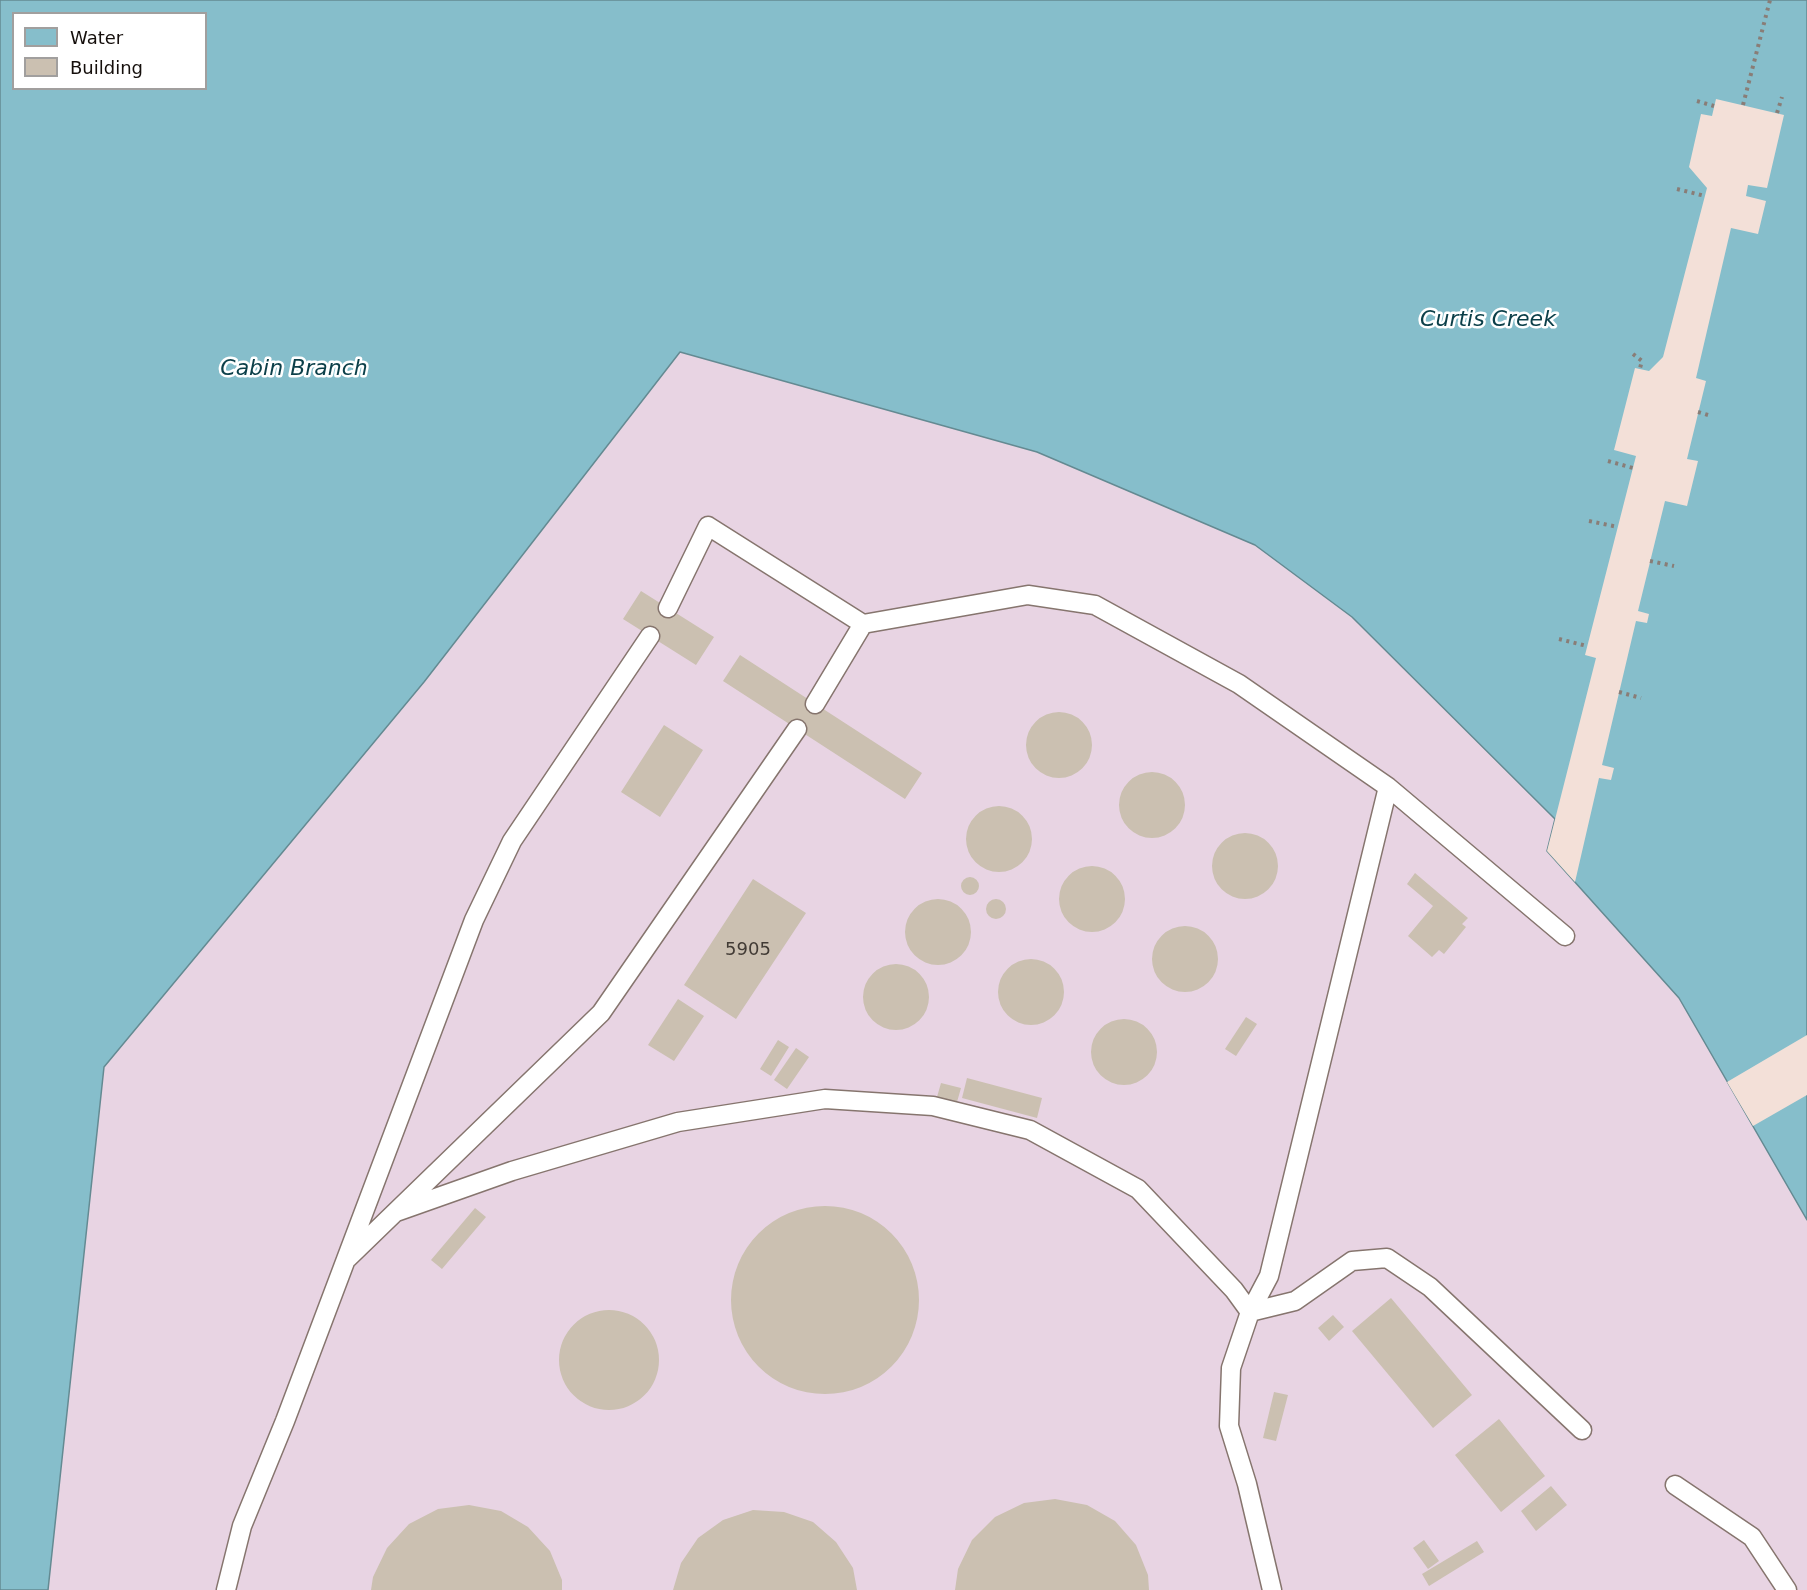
<!DOCTYPE html>
<style>
body{margin:0}
#map{position:relative;width:1807px;height:1590px;overflow:hidden;background:#f3e0d8;font-family:"DejaVu Sans",sans-serif}
canvas{display:block}
.legend{position:absolute;left:12px;top:12px;width:195px;height:78px;box-sizing:border-box;background:#fff;border:2px solid #a19f9e;margin:0;padding:8px 10px;list-style:none;font-size:18px;color:#150f0c}
.legend li{display:flex;align-items:center;gap:12px;height:30px}
.legend b{width:30px;border:2px solid #a19f9e}
</style>
<div id="map">
<canvas width="1807" height="1590"></canvas>
<ul class="legend">
<li><b style="height:16px;background:#86becb"></b>Water</li>
<li><b style="height:16px;background:#cbc0b1"></b>Building</li>
</ul>
</div>
<script>
const g = document.querySelector('canvas').getContext('2d');
g.lineJoin = 'round';
function fillPath(path, color) {
  g.fillStyle = color;
  g.fill(path, 'evenodd');
}
function stroke(path, color, width, dash) {
  g.strokeStyle = color;
  g.lineWidth = width;
  g.lineCap = dash ? 'butt' : 'round';
  g.setLineDash(dash || []);
  g.stroke(path);
}
function label(font, color, halo, rows, align = 'center') {
  g.font = font + ' "DejaVu Sans",sans-serif';
  g.lineWidth = 5;
  g.setLineDash([]);
  g.textBaseline = 'middle';
  g.strokeStyle = halo;
  g.fillStyle = color;
  for (const [text, x, y, turn = 0] of rows) {
    g.save();
    g.translate(x, y);
    g.rotate((+turn || 0) * Math.PI / 180);
    g.textAlign = isNaN(turn) ? turn : align;
    if (halo) g.strokeText(text, 0, 0);
    g.fillText(text, 0, 0);
    g.restore();
  }
}
fillPath(new Path2D(`
 M 680,352 L 1037,452 L 1255,545 L 1352,617 L 1555,819 L 1547,852 L 1679,998 L 1807,1220 L 1807,1590 L 45,1590 L 103,1067 L 424,682 Z`), '#e8d4e3');
const water = new Path2D(`
 M 0,0 L 1807,0 L 1807,1220 L 1679,998 L 1547,851 L 1555,819 L 1352,617 L 1255,545 L 1037,452 L 680,352 L 424,682 L 104,1067 L 48,1590 L 0,1590 ZM 14,14 L 206,14 L 206,88 L 14,88 Z`);
fillPath(water, '#86becb');
stroke(water, '#648a92', 1.5);
fillPath(new Path2D(`
 M 1716,99 L 1784,115 L 1767,188 L 1748,185 L 1746,196 L 1766,201 L 1758,234 L 1731,228 L 1696,378 L 1706,381 L 1687,459 L 1698,461 L 1687,506 L 1665,501 L 1638,611 L 1649,614 L 1647,623 L 1636,621 L 1602,765 L 1614,768 L 1611,780 L 1599,778 L 1575,882 L 1547,851 L 1596,658 L 1585,655 L 1636,456 L 1614,450 L 1635,368 L 1649,371 L 1663,357 L 1707,188 L 1689,167 L 1701,114 L 1712,116 Z
 M 1807,1035 L 1807,1095 L 1753,1126 L 1727,1082 Z`), '#f3e0d8');
fillPath(new Path2D(`
 M 641,591 L 714,637 L 696,665 L 623,619 Z
 M 740,655 L 922,773 L 905,799 L 723,681 Z
 M1026 745a33 33 0 1 1 66 0a33 33 0 1 1-66 0Z
 M 664,725 L 703,750 L 660,817 L 621,792 Z
 M1119 805a33 33 0 1 1 66 0a33 33 0 1 1-66 0Z
 M966 839a33 33 0 1 1 66 0a33 33 0 1 1-66 0Z
 M1212 866a33 33 0 1 1 66 0a33 33 0 1 1-66 0Z
 M1059 899a33 33 0 1 1 66 0a33 33 0 1 1-66 0Z
 M 1415,873 L 1468,918 L 1462,924 L 1466,927 L 1444,954 L 1439,950 L 1432,957 L 1408,936 L 1433,906 L 1407,884 Z
 M961 886a9 9 0 1 1 18 0a9 9 0 1 1-18 0Z
 M 753,879 L 806,913 L 736,1019 L 684,985 Z
 M986 909a10 10 0 1 1 20 0a10 10 0 1 1-20 0Z
 M905 932a33 33 0 1 1 66 0a33 33 0 1 1-66 0Z
 M1152 959a33 33 0 1 1 66 0a33 33 0 1 1-66 0Z
 M998 992a33 33 0 1 1 66 0a33 33 0 1 1-66 0Z
 M863 997a33 33 0 1 1 66 0a33 33 0 1 1-66 0Z
 M 678,999 L 704,1016 L 674,1061 L 648,1045 Z
 M 1246,1017 L 1257,1024 L 1236,1056 L 1225,1049 Z
 M1091 1052a33 33 0 1 1 66 0a33 33 0 1 1-66 0Z
 M 778,1040 L 789,1047 L 771,1076 L 760,1069 Z
 M 796,1048 L 809,1057 L 787,1089 L 774,1080 Z
 M 967,1078 L 1042,1098 L 1037,1118 L 962,1098 Z
 M 941,1083 L 961,1088 L 955,1109 L 935,1104 Z
 M731 1300a94 94 0 1 1 188 0a94 94 0 1 1-188 0Z
 M 475,1208 L 486,1217 L 442,1269 L 431,1260 Z
 M 1391,1298 L 1472,1395 L 1433,1428 L 1352,1331 Z
 M559 1360a50 50 0 1 1 100 0a50 50 0 1 1-100 0Z
 M 1333,1315 L 1344,1327 L 1329,1341 L 1318,1328 Z
 M 1274,1392 L 1288,1395 L 1276,1441 L 1263,1438 Z
 M 1499,1419 L 1545,1476 L 1501,1512 L 1455,1455 Z
 M 1551,1486 L 1567,1505 L 1536,1531 L 1521,1511 Z
 M 1055,1499 L 1087,1505 L 1115,1521 L 1136,1545 L 1148,1575 L 1149,1590 L 955,1590 L 958,1569 L 972,1540 L 995,1517 L 1024,1503 Z
 M 469,1505 L 501,1511 L 528,1527 L 550,1551 L 562,1580 L 562,1590 L 371,1590 L 373,1577 L 387,1548 L 409,1524 L 438,1509 Z
 M 753,1510 L 784,1512 L 813,1522 L 836,1542 L 853,1568 L 857,1590 L 673,1590 L 681,1563 L 698,1538 L 723,1520 Z
 M 1424,1540 L 1439,1561 L 1428,1569 L 1413,1548 Z
 M 1477,1541 L 1484,1552 L 1429,1586 L 1422,1574 Z`), '#cbc0b1');
const service = new Path2D(`
 M 668,608 L 708,526 L 863,624 L 815,704
 M 863,624 L 1028,595 L 1095,605 L 1239,684 L 1388,787 L 1565,936
 M 396,1212 L 512,1171 L 678,1122 L 825,1099 L 933,1106 L 1030,1130 L 1138,1189 L 1234,1290 L 1250,1312
 M 348,1258 L 601,1013 L 797,729
 M 1250,1312 L 1295,1301 L 1352,1261 L 1387,1258 L 1430,1287 L 1582,1430
 M 1675,1485 L 1752,1537 L 1787,1590
 M 226,1590 L 242,1526 L 285,1421 L 474,920 L 512,841 L 650,636
 M 1272,1590 L 1247,1484 L 1229,1426 L 1231,1368 L 1250,1312 L 1269,1276 L 1388,787`);
stroke(service, '#86756e', 21);
stroke(new Path2D(`
 M 1697,101 L 1714,106
 M 1743,105 L 1770,0
 M 1777,113 L 1782,97
 M 1677,189 L 1705,196
 M 1633,354 L 1642,361 L 1640,368
 M 1698,412 L 1708,415
 M 1608,461 L 1633,468
 M 1589,521 L 1618,527
 M 1650,561 L 1674,566
 M 1559,639 L 1587,646
 M 1619,692 L 1641,698`), '#897d77', 4, [3, 4.5]);
stroke(service, '#fff', 18);
label('18px', '#423b35', null, [
 ["5905",748,950]
]);
label('italic 22px', '#0b3f49', '#fff', [
 ["Curtis Creek",1488,320],
 ["Cabin Branch",294,369]
]);
</script>
